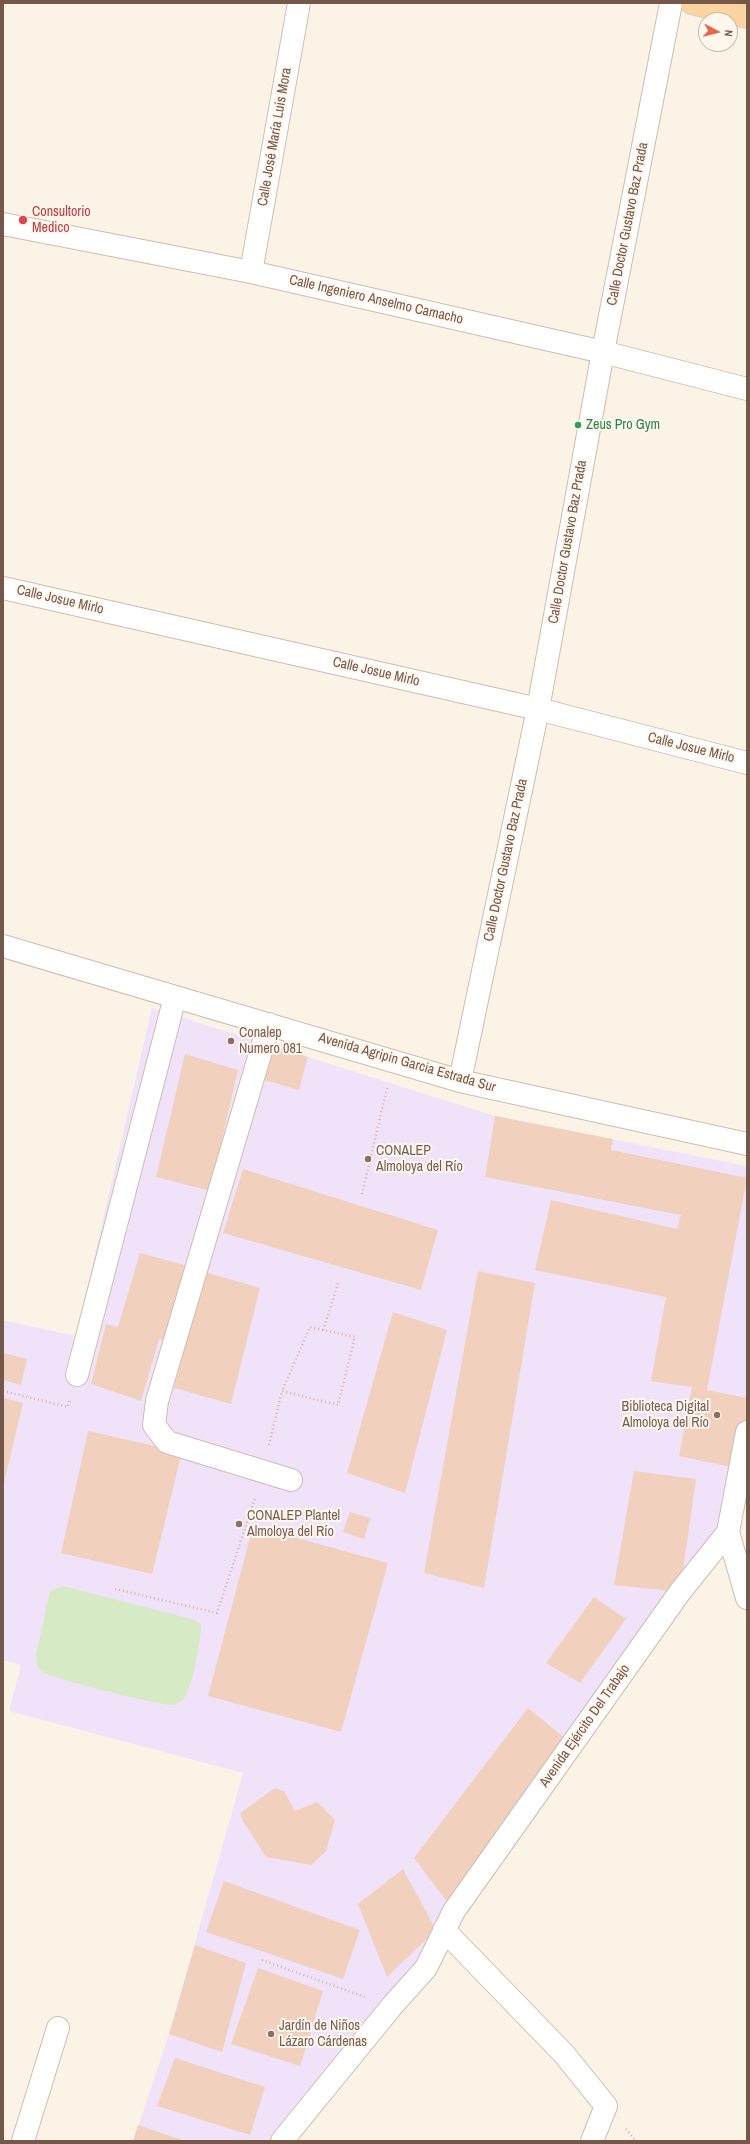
<!DOCTYPE html>
<meta charset="utf-8">
<style>
body{margin:0}
#map{position:relative;width:750px;height:2144px;overflow:hidden;background:#fcf3e7;font-family:"Archivo Narrow",sans-serif}
canvas{display:block}
.frame{position:absolute;inset:0;border:4px solid #76584b;pointer-events:none}
.north{position:absolute;left:698px;top:12px;width:40px;height:40px;box-sizing:border-box;background:#fff7ed;border:1px solid #c8b7ac;border-radius:50%;rotate:97deg;font-size:11px;font-weight:700;line-height:16px;text-align:center;color:#76584b}
.north::after{content:'';display:block;margin:auto;width:14px;height:18px;background:#e6674c;clip-path:polygon(50% 0,100% 100%,50% 72%,0 100%)}
</style>
<div id="map">
<canvas width="750" height="2144"></canvas>
<div class="frame"></div>
<div class="north">N</div>
</div>
<script>
const g = document.querySelector('canvas').getContext('2d');
g.lineJoin = 'round';
function fillPath(path, color) {
  g.fillStyle = color;
  g.fill(path, 'evenodd');
}
function stroke(path, color, width, dash) {
  g.strokeStyle = color;
  g.lineWidth = width;
  g.lineCap = dash ? 'butt' : 'round';
  g.setLineDash(dash || []);
  g.stroke(path);
}
function label(font, color, halo, rows, align = 'center') {
  g.font = font + ' "Archivo Narrow",sans-serif';
  g.lineWidth = 4;
  g.setLineDash([]);
  g.textBaseline = 'middle';
  g.strokeStyle = halo;
  g.fillStyle = color;
  for (const [text, x, y, turn = 0] of rows) {
    g.save();
    g.translate(x, y);
    g.rotate((+turn || 0) * Math.PI / 180);
    g.textAlign = isNaN(turn) ? turn : align;
    if (halo) g.strokeText(text, 0, 0);
    g.fillText(text, 0, 0);
    g.restore();
  }
}
fillPath(new Path2D(`
 M 152,1008 L 495,1116 L 747,1166 L 747,1432 L 728,1532 L 426,1968 L 282,2141 L 133,2141 L 169,2034 L 243,1773 L 9,1711 L 21,1665 L 3,1660 L 3,1320 L 76,1336 Z`), '#f0e3f9');
fillPath(new Path2D(`
 M 63,1586 L 195,1620 L 201,1624 C 201,1639 192,1696 180,1702 C 178,1704 174,1705 171,1705 C 156,1704 51,1679 41,1671 C 36,1667 36,1661 36,1655 L 50,1591 Z`), '#d6eac5');
fillPath(new Path2D(`
 M 264,1042 L 308,1057 L 299,1090 L 253,1077 Z
 M 185,1054 L 238,1070 L 210,1191 L 156,1177 Z
 M 495,1116 L 613,1139 L 611,1150 L 747,1178 L 707,1390 L 747,1398 L 747,1432 L 740,1469 L 679,1456 L 692,1387 L 651,1381 L 666,1297 L 535,1270 L 551,1200 L 677,1229 L 681,1215 L 485,1177 Z
 M 243,1169 L 438,1230 L 421,1290 L 223,1233 Z
 M 140,1253 L 188,1266 L 164,1340 L 159,1339 L 141,1401 L 91,1384 L 106,1324 L 118,1327 Z
 M 478,1271 L 535,1283 L 484,1588 L 424,1573 Z
 M 205,1272 L 260,1288 L 231,1404 L 174,1388 Z
 M 393,1312 L 447,1330 L 405,1493 L 347,1473 Z
 M 3,1353 L 27,1359 L 21,1385 L 3,1380 Z
 M 3,1398 L 23,1403 L 4,1483 L 3,1483 Z
 M 88,1431 L 182,1452 L 152,1574 L 61,1553 Z
 M 634,1471 L 696,1479 L 680,1592 L 614,1585 Z
 M 350,1512 L 370,1518 L 364,1539 L 343,1532 Z
 M 253,1526 L 388,1563 L 341,1732 L 208,1696 Z
 M 594,1597 L 626,1619 L 580,1683 L 546,1663 Z
 M 528,1708 L 572,1744 L 454,1911 L 414,1858 Z
 M 275,1788 L 284,1791 L 295,1811 L 317,1802 L 335,1820 L 326,1851 L 311,1865 L 266,1857 L 243,1821 L 240,1813 Z
 M 403,1869 L 436,1930 L 387,1977 L 358,1904 Z
 M 224,1881 L 360,1930 L 343,1979 L 206,1932 Z
 M 195,1945 L 246,1963 L 222,2052 L 169,2034 Z
 M 258,1968 L 323,1991 L 300,2066 L 231,2044 Z
 M 175,2058 L 265,2087 L 250,2135 L 157,2106 Z
 M 138,2125 L 185,2141 L 133,2141 Z`), '#f2d0be');
const minor = new Path2D(`
 M 3,224 L 251,272 L 603,352 L 747,389
 M 251,272 L 299,3
 M 3,588 L 538,709 L 747,763
 M 3,946 L 460,1081 L 747,1144
 M 269,1024 L 157,1401 L 154,1425 L 167,1442 L 291,1480
 M 460,1081 L 538,709 L 603,352 L 671,3
 M 77,1375 L 175,997
 M 728,1532 L 747,1598
 M 444,1930 L 564,2054 L 606,2106 L 592,2141
 M 23,2141 L 58,2028
 M 282,2141 L 392,2006 L 426,1968 L 454,1911 L 680,1592 L 728,1532 L 747,1432`);
const major = new Path2D(`
 M 692,3 L 747,17`);
stroke(minor, '#d0bcaf', 24);
stroke(major, '#d9d0cd', 24);
stroke(new Path2D(`
 M 362,1194 L 387,1088
 M 323,1330 L 339,1281
 M 3,1391 L 68,1407 L 70,1400
 M 269,1445 L 282,1391 L 338,1405 L 355,1337 L 310,1327 L 282,1391
 M 115,1589 L 217,1613 L 255,1498
 M 262,1960 L 365,1997
 M 626,2129 L 636,2141`), '#d7b3a1', 2.5, [1, 3]);
stroke(minor, '#fff', 22);
stroke(major, '#fbd49f', 22);
for (const [x, y, r, color] of [
 [23,220,5,"#e0444e"],
 [578,425,4,"#2e9e5b"],
 [231,1041,4,"#8d6e63"],
 [368,1159,4,"#8d6e63"],
 [717,1415,4,"#8d6e63"],
 [239,1524,4,"#8d6e63"],
 [271,2034,4,"#8d6e63"]
]) {
  const dot = new Path2D();
  dot.arc(x, y, r, 0, 2 * Math.PI);
  g.fillStyle = color;
  g.fill(dot);
  stroke(dot, '#fff7ed', 1.5);
}
label('14px', '#76584b', '#fff7ed', [
 ["Calle José María Luis Mora",275,137,-80],
 ["Calle Doctor Gustavo Baz Prada",628,224,-79],
 ["Calle Ingeniero Anselmo Camacho",376,300,13],
 ["Calle Doctor Gustavo Baz Prada",568,542,-80],
 ["Calle Josue Mirlo",60,600,13],
 ["Calle Josue Mirlo",376,672,13],
 ["Calle Josue Mirlo",691,748,14],
 ["Calle Doctor Gustavo Baz Prada",506,860,-78],
 ["Avenida Agripin Garcia Estrada Sur",407,1063,16],
 ["Avenida Ejército Del Trabajo",585,1726,-55]
]);
label('14px', '#be3a42', '#fff7ed', [
 ["Consultorio",32,212],
 ["Medico",32,228]
], 'left');
label('14px', '#27864d', '#fff7ed', [
 ["Zeus Pro Gym",586,425]
], 'left');
label('14px', '#785e54', '#fff7ed', [
 ["Conalep",239,1033],
 ["Numero 081",239,1049],
 ["CONALEP",376,1151],
 ["Almoloya del Río",376,1167],
 ["Biblioteca Digital",709,1407,"right"],
 ["Almoloya del Río",709,1423,"right"],
 ["CONALEP Plantel",247,1516],
 ["Almoloya del Río",247,1532],
 ["Jardín de Niños",279,2026],
 ["Lázaro Cárdenas",279,2042]
], 'left');
</script>
